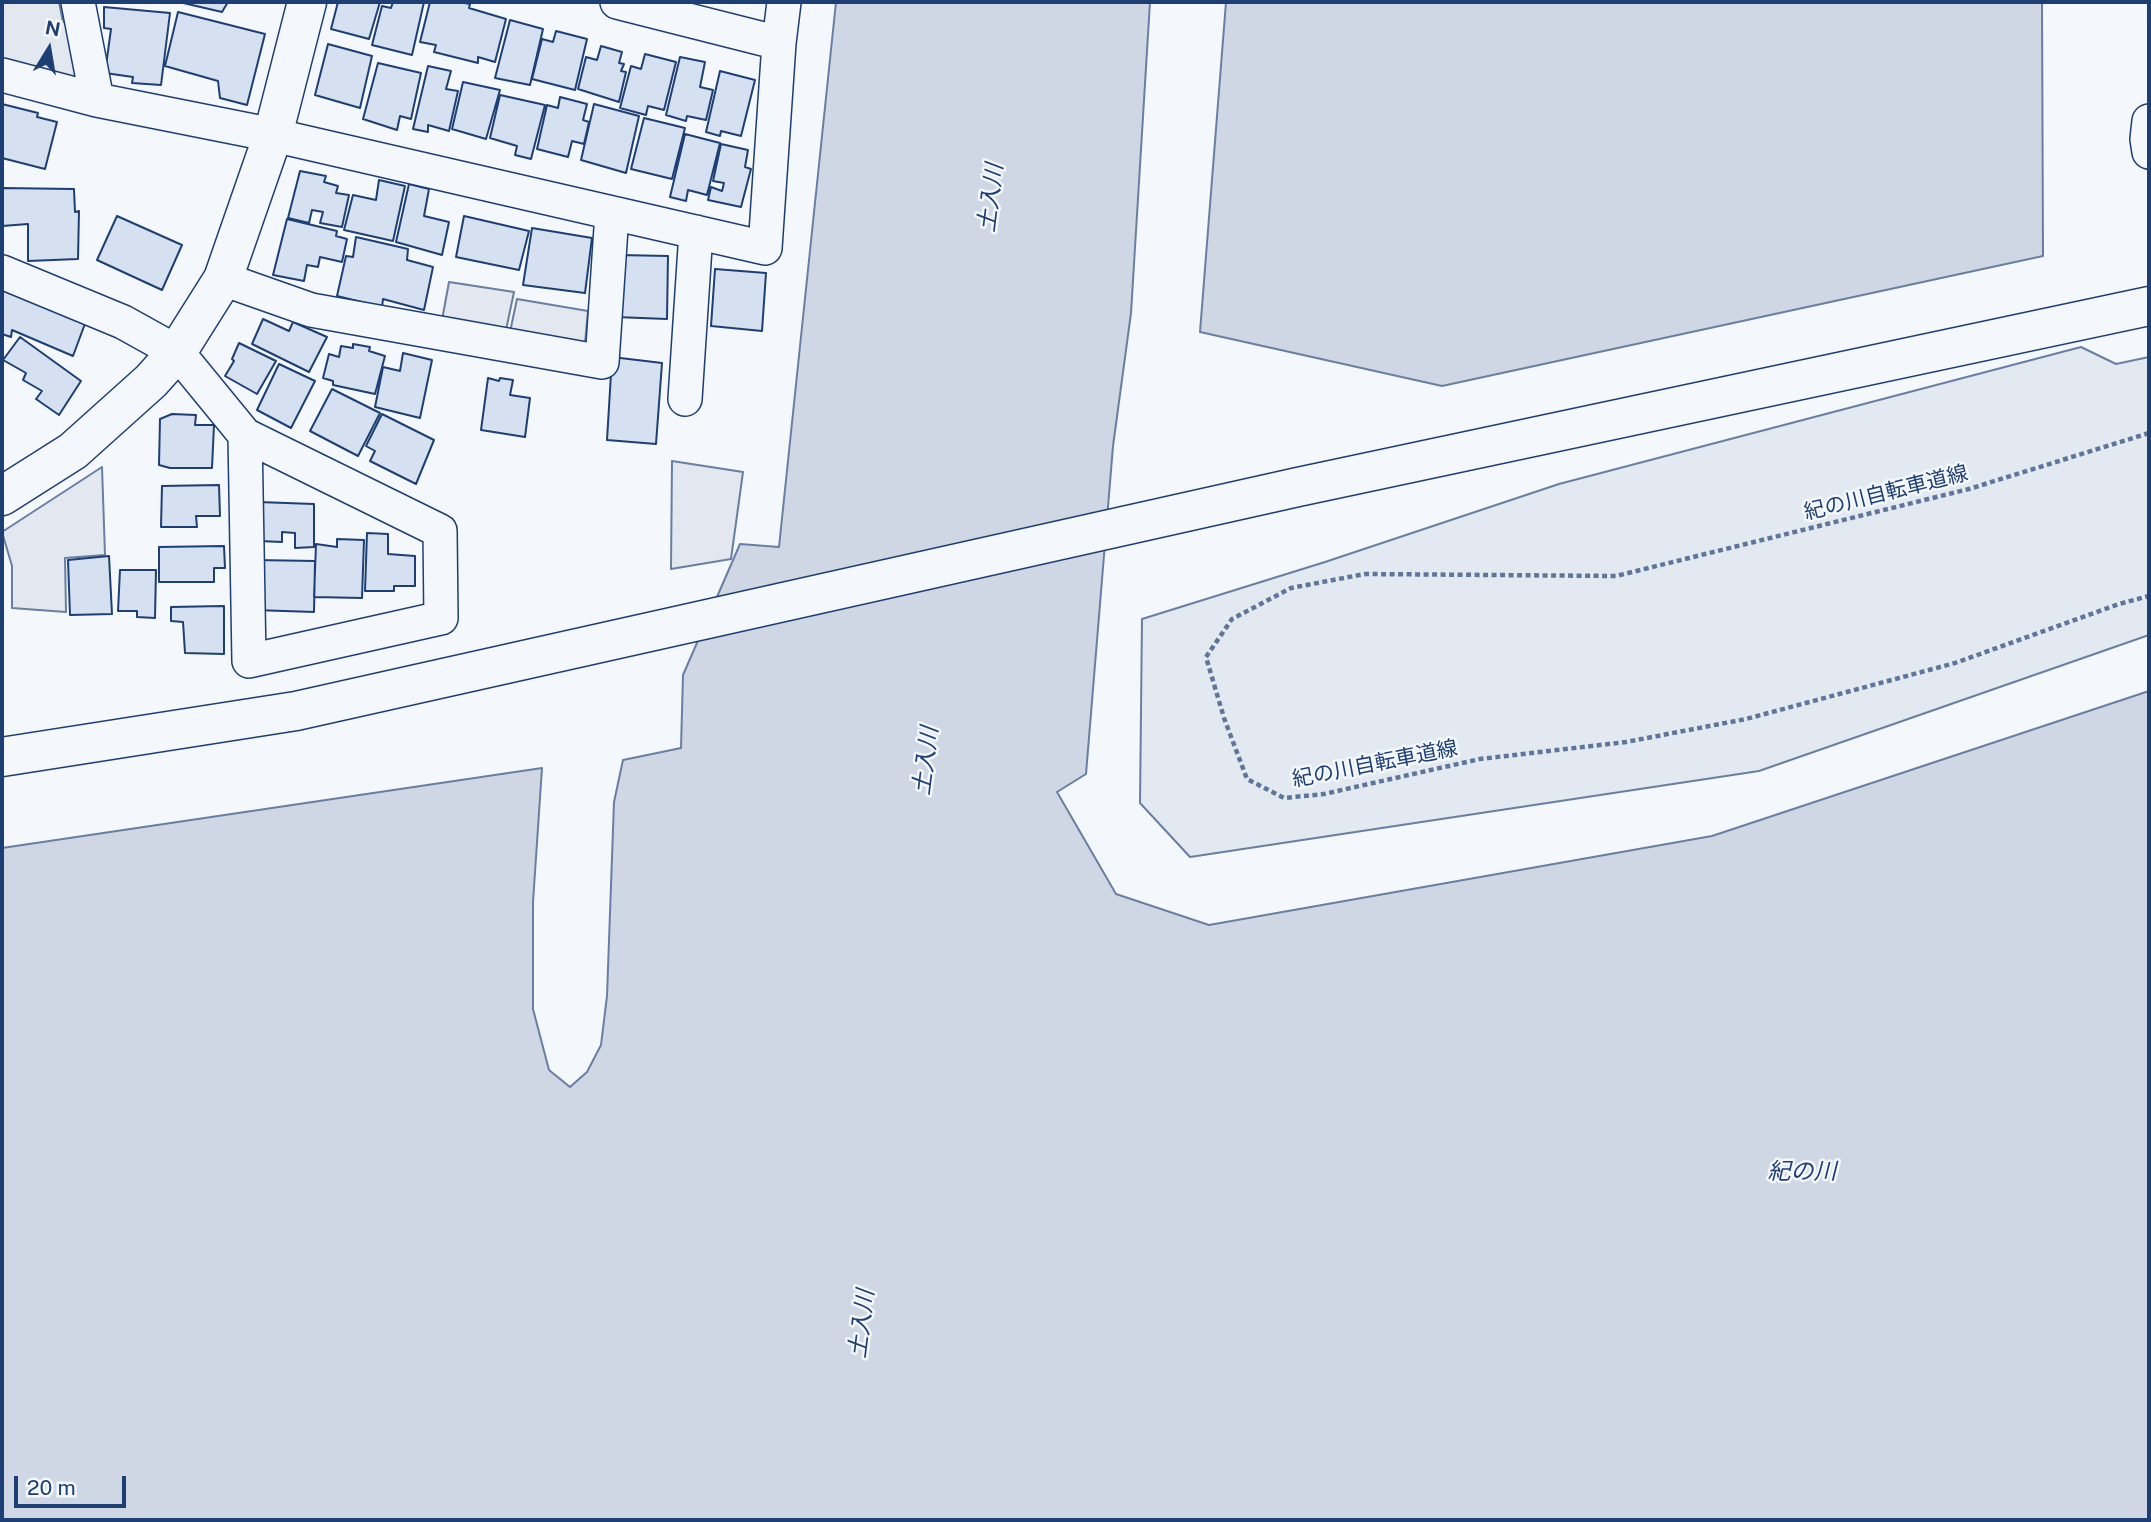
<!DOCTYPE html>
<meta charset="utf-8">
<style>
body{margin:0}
#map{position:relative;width:2151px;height:1522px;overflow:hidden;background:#f4f7fb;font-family:"Public Sans",sans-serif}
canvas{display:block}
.frame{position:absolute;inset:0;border:4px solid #1d3f73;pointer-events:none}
.north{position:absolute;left:14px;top:14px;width:70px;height:70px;-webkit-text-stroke:5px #f4f7fb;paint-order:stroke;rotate:11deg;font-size:19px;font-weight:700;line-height:28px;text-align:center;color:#1d3f73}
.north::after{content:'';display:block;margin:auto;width:24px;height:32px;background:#1d3f73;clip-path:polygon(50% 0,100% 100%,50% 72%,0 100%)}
.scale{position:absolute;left:14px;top:1476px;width:112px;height:32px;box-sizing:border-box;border:4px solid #1d3f73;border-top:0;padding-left:9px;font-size:21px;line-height:24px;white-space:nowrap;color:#1d3f73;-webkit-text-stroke:5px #f4f7fb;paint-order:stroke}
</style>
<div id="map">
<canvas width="2151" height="1522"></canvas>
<div class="frame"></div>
<div class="north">N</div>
<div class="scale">20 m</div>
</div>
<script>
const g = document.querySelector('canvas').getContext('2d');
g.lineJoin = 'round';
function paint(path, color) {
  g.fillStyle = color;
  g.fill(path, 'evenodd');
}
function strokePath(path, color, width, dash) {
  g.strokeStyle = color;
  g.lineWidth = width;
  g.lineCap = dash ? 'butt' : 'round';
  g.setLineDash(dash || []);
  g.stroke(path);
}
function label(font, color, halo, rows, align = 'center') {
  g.font = font + ' "Public Sans","Noto Sans JP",sans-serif';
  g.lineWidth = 5;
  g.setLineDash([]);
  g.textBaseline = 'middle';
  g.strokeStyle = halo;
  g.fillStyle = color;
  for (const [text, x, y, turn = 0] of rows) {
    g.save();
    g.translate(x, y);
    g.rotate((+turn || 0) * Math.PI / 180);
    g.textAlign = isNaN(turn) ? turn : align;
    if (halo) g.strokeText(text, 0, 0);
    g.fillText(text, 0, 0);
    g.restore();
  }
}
const green = new Path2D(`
 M2081 347 2116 364 2149 357V635L1759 771 1190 857 1140 803 1142 619 1325 562 1559 484Z`);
paint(green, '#e3e9f0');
strokePath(green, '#687fa3', 2);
const parking = new Path2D(`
 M2 2H59L63 22 67 21 78 79 2 70Z
 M449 282 514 292 506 330 442 320Z
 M517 299 588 311 585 343 510 332Z
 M672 461 743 472 731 559 671 569Z
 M102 467 105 555 65 558 66 612 12 608V566L2 532Z`);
paint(parking, '#e3e8f0');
strokePath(parking, '#687fa3', 2);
const water = new Path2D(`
 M836 2H1150L1131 313 1113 446 1086 774 1057 792 1116 894 1209 925 1712 836 2149 691V1520H2V848L542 768 533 902V1009L549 1070 570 1087 587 1072 601 1045 607 996 614 802 623 760 681 748 683 675 740 544 779 547Z
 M1226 2H2042L2043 256 1442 386 1200 332Z`);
paint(water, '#cfd7e4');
strokePath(water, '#687fa3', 2);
const building = new Path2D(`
 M179 2H228L222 12Z
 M338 2H380L369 39 331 29Z
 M393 2H424L412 55 372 45 382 6 391 8Z
 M430 2H459L470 4 469 8 506 19 495 62 478 57V63L434 52 436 45 420 42Z
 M104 7 170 13 161 85 132 83 133 77 105 73 111 29 104 28Z
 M178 12 265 34 247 105 220 98 218 81 165 66Z
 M510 20 543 29 530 85 495 78Z
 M556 31 587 39 575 90 532 79 542 39 553 42Z
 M328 44 372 56 360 108 315 95Z
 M601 46 622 52 619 63 624 64 621 71 626 72 619 102 578 89 586 57 597 60Z
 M645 54 676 62 664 110 648 106 646 115 620 108 631 66 641 69Z
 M680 57 705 62 700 87 713 90 706 120 687 116 686 121 666 115Z
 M378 63 421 73 411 119 400 116 397 130 363 119Z
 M428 66 451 71 446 89 458 91 449 131 428 125V132L413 129Z
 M720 71 755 80 741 136 721 131 720 136 706 132Z
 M463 82 500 90 486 139 452 129Z
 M500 95 545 105 531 159 515 155 517 146 490 138Z
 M560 97 587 104 583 120 589 122 584 144 572 141 568 157 537 149 547 105 558 108Z
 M2 104 38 113 37 117 57 122 45 169 2 158Z
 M594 104 639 116 626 173 581 160Z
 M644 118 685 128 672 179 631 169Z
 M685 134 720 143 707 195 688 190 686 201 670 197Z
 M721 144 748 150 745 167 751 169 741 207 708 200 711 187 722 191 724 183 713 181Z
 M300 171 326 176 324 182 338 186 336 193 349 195 342 227 320 223 323 212 312 210 309 223 288 218Z
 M379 180 405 186 393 241 344 230 353 195 376 200Z
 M409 184 429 189 424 216 449 222 442 255 396 242Z
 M2 188 74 189 75 212 79 211 78 259 28 261V224L2 226Z
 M117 216 182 245 162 290 97 260Z
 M464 216 529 231 519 270 456 257Z
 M287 219 337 231 336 236 347 239 342 262 320 257 318 267 307 265 304 281 273 275Z
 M532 228 592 238 585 293 523 285Z
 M356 237 408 249 407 260 433 267 424 310 383 299 382 307 337 296 346 256 353 257Z
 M619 255 668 256 667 319 615 317Z
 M715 269 766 273 762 331 711 326Z
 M2 288 86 321 73 356 12 330 11 337 2 334Z
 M263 319 289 331 293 322 327 337 309 372 252 344Z
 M20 337 81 381 59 415 36 399 42 391 23 380 26 373 3 360Z
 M239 343 276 361 257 394 225 376 234 361 232 359Z
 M353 344 370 347 369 351 385 356 375 394 333 385V381L323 378 329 354 339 357 341 346 353 348Z
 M403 353 432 360 420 418 375 407 383 367 400 371Z
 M612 357 662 363 656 444 607 440Z
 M279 364 315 381 291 428 257 410Z
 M488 378 499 381 500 378 513 380 510 395 530 398 525 437 481 430Z
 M332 389 380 413 358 456 310 431Z
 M172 414 196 415 195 425H214L212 468H170L159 465 160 419Z
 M382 414 434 440 416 484 370 461 375 451 366 446Z
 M219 485 220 516H196L197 527H161L162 486Z
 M258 502 314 504V547L295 548V533L282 532V542L259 541Z
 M367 533 388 534V554L415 556V586H394V591H365Z
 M337 539 364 540 362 598 314 597 316 544 337 547Z
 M224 546 225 568H214V582H159V547Z
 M109 556 112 614 70 615 68 560Z
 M255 560 315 561 314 612 254 610Z
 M120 570H156L155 618 137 617V611H118Z
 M224 606V654L185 653 183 622 171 621V607Z`);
paint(building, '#d5e0f0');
strokePath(building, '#1d3f73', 2);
const minor = new Path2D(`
 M78 2 97 100
 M617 2 779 43
 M2 75 97 100 273 135 765 248 779 43 784 2
 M2149 121 2147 139 2149 152
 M2 272 123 322 177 352 245 435 440 531 441 618 249 661 245 435
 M223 279 311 310 602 362 612 213
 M685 399 696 232`);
const tertiary = new Path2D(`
 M2 496 73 451 151 381 177 352 223 279 273 135 307 2
 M2 757 296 711 1298 487 2149 306`);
strokePath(minor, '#1d3f73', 36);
strokePath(tertiary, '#1d3f73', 41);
strokePath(new Path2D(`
 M2149 433 1969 489 1616 576 1365 574 1291 588 1232 619 1206 657 1224 718 1247 779 1284 798 1324 794 1480 759 1626 742 1746 719 1955 663 2119 604 2149 596`), '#5e769c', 4.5, [5, 3.5]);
strokePath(minor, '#f4f7fb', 33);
strokePath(tertiary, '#f4f7fb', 38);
label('21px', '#1d3f73', '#f4f7fb', [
 ["紀の川自転車道線",1886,493,-14],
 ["紀の川自転車道線",1375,764,-11]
]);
label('italic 23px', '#1d3f73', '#f4f7fb', [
 ["土入川",991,198,-83],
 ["土入川",926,761,-83],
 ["紀の川",1802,1172],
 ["土入川",862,1324,-83]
]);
</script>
